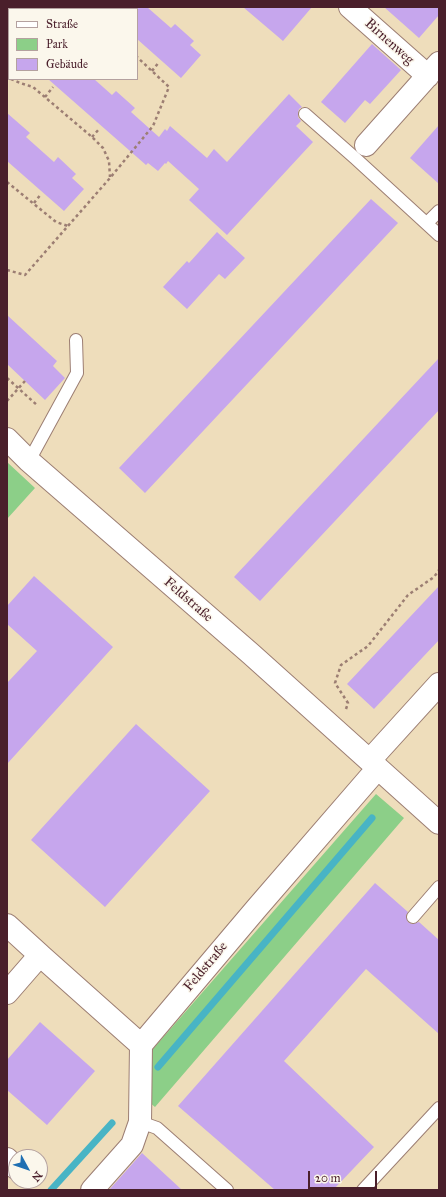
<!DOCTYPE html>
<meta charset="utf-8">
<style>
body{margin:0}
#map{position:relative;width:446px;height:1197px;overflow:hidden;background:#edb;font-family:"IM FELL Great Primer",serif}
canvas{display:block}
.frame{position:absolute;inset:0;border:8px solid #4a1f2b;pointer-events:none}
.legend{position:absolute;left:8px;top:8px;width:130px;height:72px;box-sizing:border-box;background:#fbf7ec;border:1px solid #b4a19f;margin:0;padding:5px 7px;list-style:none;font-size:12px;color:#4a1f2b}
.legend li{display:flex;align-items:center;gap:8px;height:20px}
.legend b{width:20px;border:1px solid #b4a19f}
.north{position:absolute;left:8px;top:1149px;width:40px;height:40px;box-sizing:border-box;background:#fbf7ec;border:1px solid #b4a19f;border-radius:50%;rotate:130deg;font-size:11px;font-weight:700;line-height:16px;text-align:center;color:#4a1f2b}
.north::after{content:'';display:block;margin:auto;width:14px;height:18px;background:#1f6fb2;clip-path:polygon(50% 0,100% 100%,50% 72%,0 100%)}
.scale{position:absolute;left:308px;top:1171px;width:69px;height:18px;box-sizing:border-box;border:2px solid #4a1f2b;border-top:0;padding-left:5px;font-size:12px;line-height:14px;white-space:nowrap;color:#4a1f2b;-webkit-text-stroke:3px #fbf7ec;paint-order:stroke}
</style>
<div id="map">
<canvas width="446" height="1197"></canvas>
<div class="frame"></div>
<ul class="legend">
<li><b style="height:5px;background:#fff"></b>Straße</li>
<li><b style="height:11px;background:#8ccf88"></b>Park</li>
<li><b style="height:11px;background:#c6a6ed"></b>Gebäude</li>
</ul>
<div class="north">N</div>
<div class="scale">20 m</div>
</div>
<script>
const g = document.querySelector('canvas').getContext('2d');
g.lineJoin = 'round';
function paint(path, color) {
  g.fillStyle = color;
  g.fill(path, 'evenodd');
}
function strokePath(path, color, width, dash) {
  g.strokeStyle = color;
  g.lineWidth = width;
  g.lineCap = dash ? 'butt' : 'round';
  g.setLineDash(dash || []);
  g.stroke(path);
}
function label(font, color, halo, rows, align = 'center') {
  g.font = font + ' "IM FELL Great Primer",serif';
  g.lineWidth = 3;
  g.setLineDash([]);
  g.textBaseline = 'middle';
  g.strokeStyle = halo;
  g.fillStyle = color;
  for (const [text, x, y, turn = 0] of rows) {
    g.save();
    g.translate(x, y);
    g.rotate((+turn || 0) * Math.PI / 180);
    g.textAlign = isNaN(turn) ? turn : align;
    if (halo) g.strokeText(text, 0, 0);
    g.fillText(text, 0, 0);
    g.restore();
  }
}
paint(new Path2D(`
 M7 462 35 488 7 519Z
 M376 794 404 818 155 1107 150 1103 152 1050Z`), '#8ccf88');
strokePath(new Path2D(`
 M158 1067 372 818
 M51 1190 112 1123`), '#48b4c5', 7);
paint(new Path2D(`
 M137 7H147L171 28 175 24 194 41 190 45 201 55 181 78 137 39Z
 M243 7H312L283 41Z
 M384 7H439V15L419 38Z
 M372 44 401 70 370 104 365 100 345 123 321 102Z
 M48 79H94L112 95 116 91 135 108 131 112 159 137 165 129 167 131 170 126 207 158 214 149 227 162 289 94 302 107 299 109 298 113V117L301 121 296 126 313 142 227 235 189 200 199 189 168 161 166 164 165 163 158 171 148 163 146 165Z
 M7 113 30 133 26 137 54 162 58 157 76 174 72 178 84 189 64 211 7 161Z
 M439 125V184L410 158Z
 M371 199 398 223 145 493 119 468Z
 M217 232 245 258 225 279 219 274 187 309 163 287 187 261 189 263Z
 M7 315 57 361 53 366 65 378 45 400 7 364Z
 M439 358V410L260 601 234 577Z
 M34 576 113 647 7 764V683L37 651 7 624V606Z
 M439 586V640L374 709 347 684Z
 M136 724 210 791 105 907 31 840Z
 M375 883 408 912 406 916 408 922 412 924 419 922 439 940V1034L366 969 284 1061 374 1147 333 1190H275L178 1106Z
 M40 1022 95 1071 47 1125 7 1090V1060Z
 M142 1153 182 1190H109Z`), '#c6a6ed');
const service = new Path2D(`
 M305 114 355 158 439 235
 M427 223 439 211
 M29 461 77 373 76 340
 M413 917 439 887
 M140 1122 157 1128 227 1190
 M363 1190 439 1108`);
const minor = new Path2D(`
 M350 7 428 76
 M7 9 9 7
 M366 145 439 63
 M7 439 29 461 251 654 439 823
 M370 760 439 684
 M7 925 40 955 7 993
 M40 955 141 1045
 M7 1159 16 1168
 M92 1190 132 1145 140 1122 141 1045 256 909 378 768`);
strokePath(service, '#9c7e73', 14);
strokePath(minor, '#9c7e73', 24);
strokePath(new Path2D(`
 M66 7 72 9
 M152 71 159 62
 M7 77 9 78
 M11 79 20 83 33 87 92 137 103 148 109 161 110 177
 M45 97 53 87
 M92 137 100 128
 M7 182 56 222 68 226
 M34 203 41 194
 M7 270 25 275 110 178 153 126 169 87 137 57
 M7 378 38 406
 M7 401 25 381
 M346 709 348 703 335 683 341 665 368 646 408 595 434 577 439 570`), '#9c7e73', 2.5, [3, 3]);
strokePath(service, '#fff', 12);
strokePath(minor, '#fff', 22);
label('14px', '#4a1f2b', '#fbf7ec', [
 ["Birnenweg",389,42,42],
 ["Feldstraße",188,600,41],
 ["Feldstraße",206,967,-50]
]);
</script>
